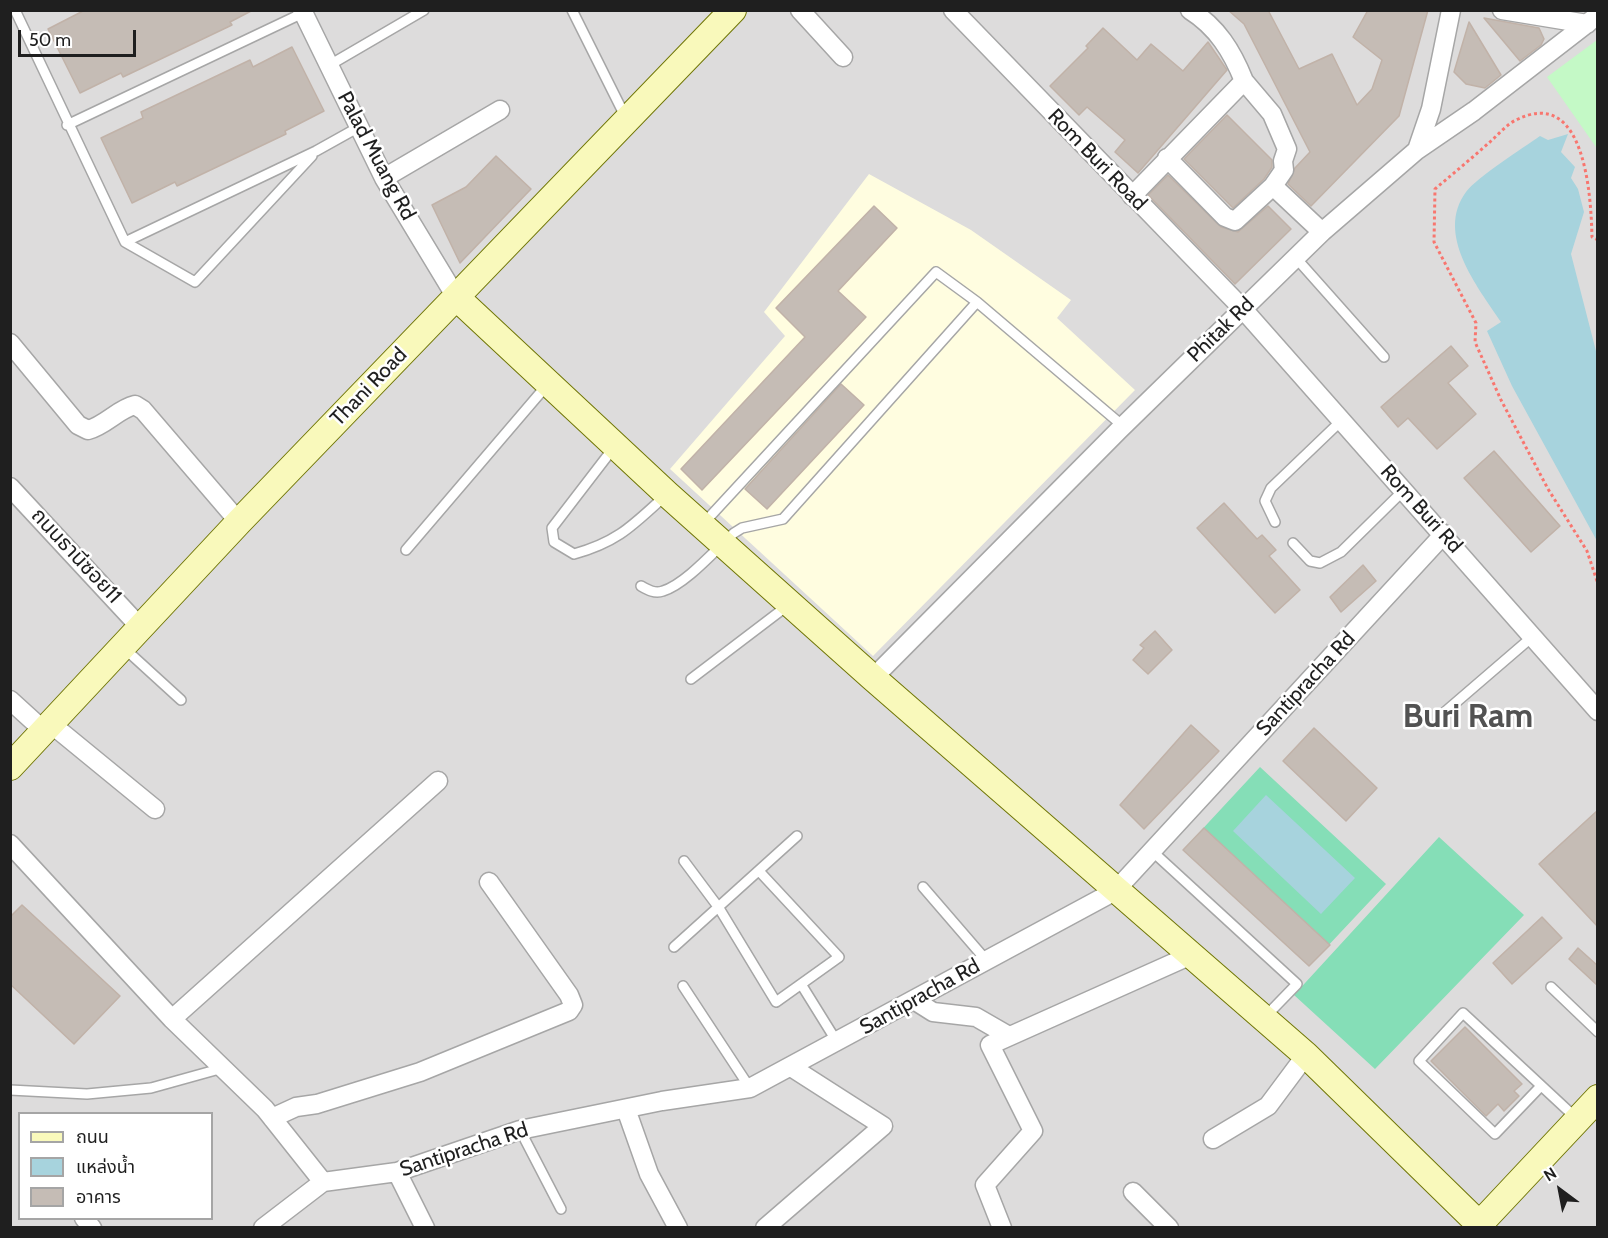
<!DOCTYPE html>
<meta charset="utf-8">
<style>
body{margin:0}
#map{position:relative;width:1608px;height:1238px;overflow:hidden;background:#f0ece6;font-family:Cabin,"Noto Sans Thai",sans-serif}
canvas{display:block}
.frame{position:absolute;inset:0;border:12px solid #1f1f1f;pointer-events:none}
.legend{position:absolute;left:18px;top:1112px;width:195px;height:108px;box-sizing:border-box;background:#fff;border:2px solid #a5a5a5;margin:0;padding:8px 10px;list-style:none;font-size:18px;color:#1f1f1f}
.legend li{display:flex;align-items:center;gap:12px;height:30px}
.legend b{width:30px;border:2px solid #a5a5a5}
.north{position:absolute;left:1530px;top:1160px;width:60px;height:60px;-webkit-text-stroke:4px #fff;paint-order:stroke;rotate:328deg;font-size:16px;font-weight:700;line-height:24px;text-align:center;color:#1f1f1f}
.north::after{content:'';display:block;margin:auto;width:21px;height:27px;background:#1f1f1f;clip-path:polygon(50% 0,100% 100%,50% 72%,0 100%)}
.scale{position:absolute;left:18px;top:30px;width:118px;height:27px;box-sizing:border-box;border:3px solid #1f1f1f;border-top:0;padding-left:8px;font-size:18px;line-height:21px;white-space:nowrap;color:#1f1f1f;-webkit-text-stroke:4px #fff;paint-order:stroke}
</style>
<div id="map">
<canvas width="1608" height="1238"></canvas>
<div class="frame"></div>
<ul class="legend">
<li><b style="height:8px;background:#f9f9bb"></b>ถนน</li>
<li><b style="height:16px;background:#a7d3dd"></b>แหล่งน้ำ</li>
<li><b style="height:16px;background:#c5bcb5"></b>อาคาร</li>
</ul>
<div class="north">N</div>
<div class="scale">50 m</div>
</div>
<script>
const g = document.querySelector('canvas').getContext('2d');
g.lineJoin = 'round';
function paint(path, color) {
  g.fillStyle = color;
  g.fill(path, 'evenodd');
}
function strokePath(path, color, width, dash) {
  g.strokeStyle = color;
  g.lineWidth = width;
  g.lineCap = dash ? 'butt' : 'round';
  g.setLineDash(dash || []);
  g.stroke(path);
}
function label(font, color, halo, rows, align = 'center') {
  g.font = font + ' Cabin,"Noto Sans Thai",sans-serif';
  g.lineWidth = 5;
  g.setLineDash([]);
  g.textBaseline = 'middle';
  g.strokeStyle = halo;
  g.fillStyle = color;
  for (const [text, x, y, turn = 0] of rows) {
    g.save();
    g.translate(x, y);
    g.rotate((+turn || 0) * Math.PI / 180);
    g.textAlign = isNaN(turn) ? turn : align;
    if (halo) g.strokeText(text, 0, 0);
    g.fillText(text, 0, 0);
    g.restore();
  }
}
paint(new Path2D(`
 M10 11H1597V1227H11ZM20 1114H212V1218H20Z`), '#dddcdc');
paint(new Path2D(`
 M869 174 971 230 1071 300 1057 318 1135 390 873 656 670 469 785 336 764 312Z`), '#fffde0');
paint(new Path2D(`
 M1597 40V156L1596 147 1547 77Z`), '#c4f9c6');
paint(new Path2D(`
 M1260 767 1386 884 1309 966 1183 850Z
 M1439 837 1524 915 1375 1069 1294 995Z`), '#85deb7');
paint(new Path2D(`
 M1568 134 1561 152 1575 167 1571 178 1578 189 1584 212 1571 254 1597 355V541L1512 386 1487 331 1501 322C1477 286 1435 234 1466 192 1476 178 1523 148 1540 136L1548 140Z
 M1266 795 1355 878 1321 914 1233 831Z`), '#a7d3dd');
const building = new Path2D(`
 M85 10H253L230 22 232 25 123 77 121 73 80 93 48 29Z
 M1228 10H1268L1299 69 1332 54 1357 105 1372 89 1382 60 1353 37 1368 10H1428L1399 116 1311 206 1288 184 1295 168 1310 152 1244 24Z
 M1484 18 1539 28 1544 39 1541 45 1520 61Z
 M1469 22 1501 75 1485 88 1466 84 1454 72Z
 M1103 28 1137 60 1151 44 1183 71 1208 42 1227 70 1138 173 1115 152 1125 140 1087 107 1079 115 1050 86 1088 48 1086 46Z
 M292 47 324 111 285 131 286 134 177 186 175 182 132 203 101 138 143 118 141 112 250 60 253 67Z
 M1227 115 1272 160V167L1264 179 1233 208 1184 159Z
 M496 156 531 189 460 263 432 205 466 187Z
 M1168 175 1221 227 1238 232 1268 206 1291 229 1235 284 1148 195Z
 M874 206 897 228 838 291 866 317 702 490 681 469 805 337 776 308Z
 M1451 346 1468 366 1448 383 1476 414 1437 449 1408 418 1398 427 1381 407Z
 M841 384 864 405 767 509 745 489Z
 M1494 451 1560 526 1531 552 1464 478Z
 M1224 503 1257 539 1262 535 1276 550 1269 556 1300 590 1275 613 1197 528Z
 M1363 565 1376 581 1341 612 1330 597Z
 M1155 631 1172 650 1148 674 1133 660 1144 648 1140 645Z
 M1191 725 1219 751 1144 829 1120 805Z
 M1314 728 1377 788 1346 821 1283 761Z
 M1598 810V927L1539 864Z
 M1204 828 1330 945 1309 966 1183 850Z
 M22 905 120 996 74 1044 10 984V917Z
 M1542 917 1562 938 1512 984 1493 963Z
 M1578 948 1598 966V986L1569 959Z
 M1465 1027 1522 1084 1514 1091 1519 1096 1504 1111 1498 1104 1486 1116 1431 1061Z`);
paint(building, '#c5bcb5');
strokePath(building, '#c1b2a8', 1.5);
const lane = new Path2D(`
 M15 10 125 242 316 151 359 127
 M572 10 626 118
 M328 66 424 10
 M67 125 303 13
 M125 242 195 282 312 156
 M1296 258 1384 357
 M615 446 552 528 554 542 574 554C618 542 633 525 666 495
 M1275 522 1265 501 1271 488 1342 420
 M703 524 936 272 977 302 1123 426
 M1293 543 1310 561 1320 563 1341 552 1404 490
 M406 550 547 385
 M641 586C648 590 655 594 663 591 686 584 716 549 734 533L742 528 783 519 977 302
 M124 648 181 700
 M691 679 787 606
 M1439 717 1532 637
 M1152 851 1297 984 1265 1017
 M684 861 719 908 776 1002 839 957 759 871
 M923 887 986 960
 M674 947 797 836
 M801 984 837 1042
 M683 986 750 1088
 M1551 987 1598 1032
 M1541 1086 1495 1134 1419 1061 1463 1013 1576 1118
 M10 1090 87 1094 151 1088 223 1068
 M520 1130 561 1209`);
const street = new Path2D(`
 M302 10 384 178 456 297
 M800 10 843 57
 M953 10 1242 308 1598 711
 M1502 10 1587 24
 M1417 150 1431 109 1451 10
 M1167 158 1225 217 1235 221 1273 186 1284 170 1283 161 1287 149 1272 114 1244 81
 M384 178 500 110
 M1273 186 1322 232
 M1132 196 1244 81C1232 51 1217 27 1190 10
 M10 343 78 425 88 430C106 425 118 409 135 405L143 410 239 522
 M10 487 140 627
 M873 678 1119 430 1322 232 1417 150 1474 111 1598 15
 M10 700 43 730
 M50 723 155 809
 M10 844 172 1019 265 1109 323 1182
 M914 1000 933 1012 976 1017 1009 1036
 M172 1019 438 781
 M626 1109 649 1174 678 1228
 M272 1118 296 1107 317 1104 420 1072 569 1011 573 1005 569 995 489 882
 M1213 1139 1268 1106 1306 1055
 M397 1172 425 1228
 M1133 1192 1169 1228
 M84 1218 92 1228
 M263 1228 323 1182 397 1172 520 1130 662 1101 750 1088 1115 891 1444 534
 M765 1228 883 1126 791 1067
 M1002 1228 985 1185 1033 1131 990 1045 1189 956`);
const secondary = new Path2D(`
 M456 297 667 494 873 678 1306 1055 1479 1224
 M10 767 239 522 733 10
 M1476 1228 1598 1098`);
strokePath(lane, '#a6a6a6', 12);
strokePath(street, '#a6a6a6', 21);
strokePath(secondary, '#707606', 28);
strokePath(new Path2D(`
 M1598 240 1592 237C1591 195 1585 85 1516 120 1507 124 1499 134 1491 141 1473 157 1454 173 1435 189L1434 242 1476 323 1475 342 1501 400 1548 489 1587 551 1598 584`), '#f8766f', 3, [3, 3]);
strokePath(lane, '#fff', 9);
strokePath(street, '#fff', 18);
strokePath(secondary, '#f9f9bb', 26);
label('21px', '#1f1f1f', '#fff', [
 ["Palad Muang Rd",376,156,62],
 ["Rom Buri Road",1097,160,46],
 ["Phitak Rd",1221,330,-44],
 ["Thani Road",369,387,-46],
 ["Rom Buri Rd",1421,509,48],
 ["ถนนธานีซอย11",76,556,47],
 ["Santipracha Rd",1306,684,-47],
 ["Santipracha Rd",920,997,-29],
 ["Santipracha Rd",464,1150,-18]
]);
label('bold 33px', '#525252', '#fff', [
 ["Buri Ram",1468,717]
]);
</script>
